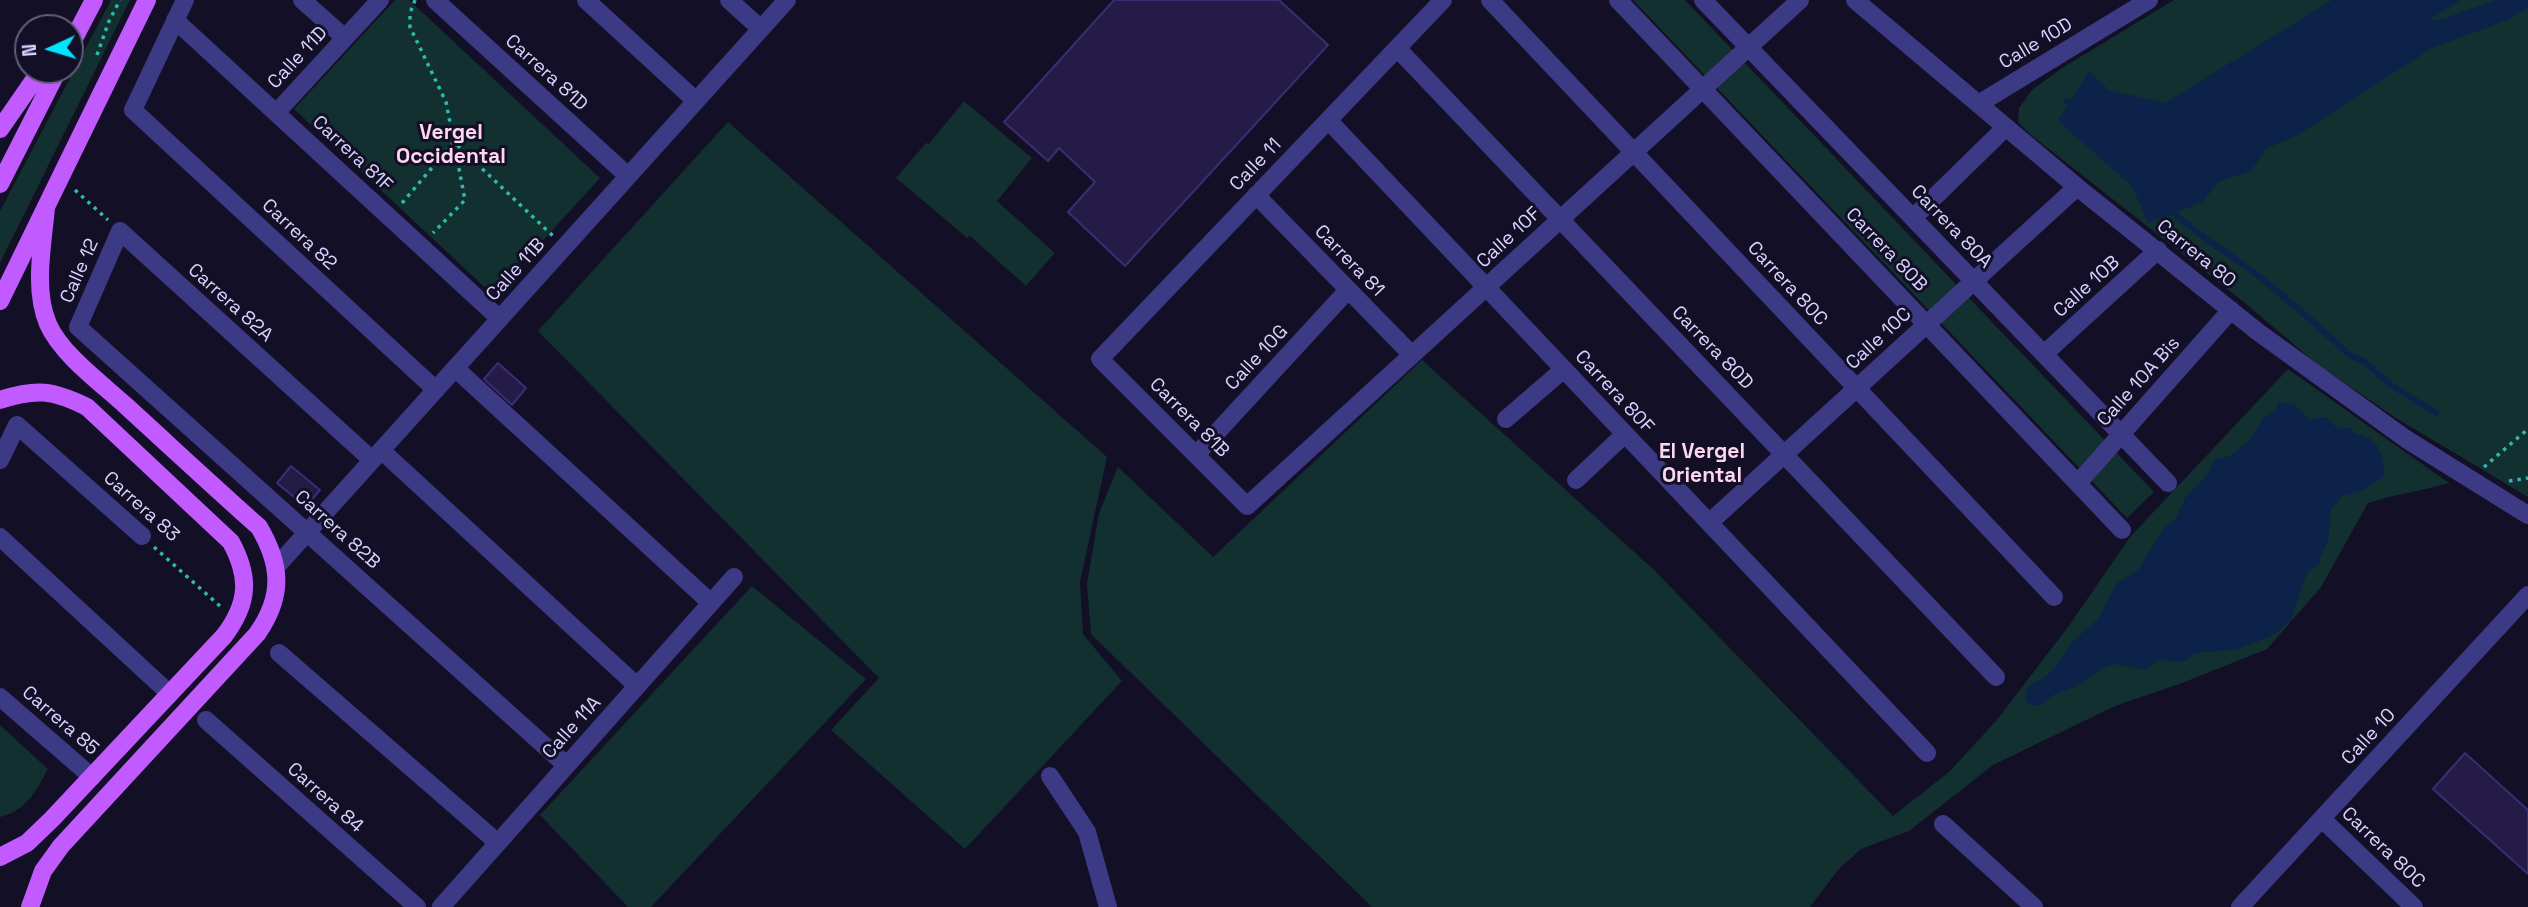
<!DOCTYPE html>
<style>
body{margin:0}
#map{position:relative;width:2528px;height:907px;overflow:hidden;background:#130f26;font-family:"Space Grotesk",sans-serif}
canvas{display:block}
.north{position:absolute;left:14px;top:14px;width:70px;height:70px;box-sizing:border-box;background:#130f26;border:2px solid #625e7d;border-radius:50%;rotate:266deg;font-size:19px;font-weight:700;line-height:28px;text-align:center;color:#d9d4ff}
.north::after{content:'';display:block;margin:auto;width:24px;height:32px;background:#00e5ff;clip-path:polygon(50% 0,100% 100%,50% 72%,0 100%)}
</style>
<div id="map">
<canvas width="2528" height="907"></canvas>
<div class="north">N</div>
</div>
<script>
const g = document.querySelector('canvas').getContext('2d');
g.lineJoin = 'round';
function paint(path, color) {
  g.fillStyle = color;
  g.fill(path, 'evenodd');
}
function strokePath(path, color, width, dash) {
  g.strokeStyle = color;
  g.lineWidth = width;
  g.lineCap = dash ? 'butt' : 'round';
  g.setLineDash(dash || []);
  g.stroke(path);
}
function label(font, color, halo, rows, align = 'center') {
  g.font = font + ' "Space Grotesk",sans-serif';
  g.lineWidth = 6;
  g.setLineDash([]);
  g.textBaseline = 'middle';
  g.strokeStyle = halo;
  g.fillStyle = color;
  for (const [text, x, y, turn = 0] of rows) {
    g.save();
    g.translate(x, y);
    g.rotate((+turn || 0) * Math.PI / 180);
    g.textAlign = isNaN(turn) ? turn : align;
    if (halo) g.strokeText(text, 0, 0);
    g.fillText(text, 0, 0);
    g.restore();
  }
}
paint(new Path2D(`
 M111 0H130L0 263V211Z
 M395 0H409L600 178 493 295 294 109Z
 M1633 0H1685L2154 492 2127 518Z
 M2174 0H2528V497L2396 418 2318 365 2245 303 2031 135 2018 122 2019 108 2032 90 2062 68Z
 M964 101 1032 158 997 201 1055 253 1026 286 970 236 967 238 896 178 926 143 929 144Z
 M728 122 1107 457 1080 582 1083 634 1122 681 965 849 831 730 879 678 538 331Z
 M1422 360 1653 569 1893 816 1949 772 1996 721 2068 627 2130 537 2288 369 2449 483C2422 491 2395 494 2368 503L2321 587 2267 649 2182 683 2115 706 1993 765 1909 831 1861 849 1838 870 1810 907H1372L1091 634 1087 584 1099 513 1118 467 1213 557Z
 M752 586 866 679 651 907H628L540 815Z
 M0 725 48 769C36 791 26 811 0 817Z`), '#12302f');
paint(new Path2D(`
 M2332 0H2460L2429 20 2443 19 2496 0H2528V8L2508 20 2432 48 2320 121 2294 137 2267 148 2251 171 2218 182 2203 202 2148 223 2132 186 2058 121 2089 71 2109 90 2165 103Z
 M2278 402 2295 405 2310 419 2326 417 2336 427 2352 429 2356 435C2377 434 2386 458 2384 476L2364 490 2342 496 2331 510 2328 542 2320 557V564L2307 573 2291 620 2272 636 2235 650 2195 653 2184 662 2158 660 2146 670 2115 664 2107 666 2074 687 2053 695 2041 705 2034 706 2026 702 2025 694 2028 686 2042 679 2054 668 2073 641 2098 619 2117 583 2139 569 2164 528 2176 518 2185 498 2209 472 2215 459 2230 456 2250 440 2263 418 2276 410Z`), '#0c2248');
strokePath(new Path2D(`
 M2066 101 2076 108
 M2169 209C2196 234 2227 252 2256 274 2289 300 2320 328 2351 356L2364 361 2389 384 2436 413`), '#0c2248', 6);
const building = new Path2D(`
 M1114 0H1279L1328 45 1125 266 1068 212 1095 182 1059 148 1048 161 1004 122Z
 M498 363 526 388 512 405 484 379Z
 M291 466 320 490 306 507 277 483Z
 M2465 753 2528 810V874L2433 789Z`);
paint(building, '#241b47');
strokePath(building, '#3b2d73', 2);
strokePath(new Path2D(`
 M415 0 410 13V27L446 102 465 200 433 233
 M97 55 109 21 120 0
 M75 190 108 220
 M402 203 454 142 553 236
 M2484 467 2528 429
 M2509 481 2528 478
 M154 547 221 607`), '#2fb8b0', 3.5, [3.5, 5]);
strokePath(new Path2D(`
 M185 0 133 110 436 390
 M302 0 345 38
 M435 0 628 176
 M586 0 696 101
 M729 0 761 29
 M1443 0 1100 359 1247 506 1800 0
 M1490 0 2054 597
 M1618 0 2122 530
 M1703 0 2168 483
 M1855 0 2077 187 2258 332 2406 439 2528 515
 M175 20 500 319
 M1397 48 1996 677
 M1980 103 2149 0
 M276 113 380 0
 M1328 120 1927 753
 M1256 195 1412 355
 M1913 218 2006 127
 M2044 354 2158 250
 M455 368 711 603
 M1506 419 1564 369
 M381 450 637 686
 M1196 455 1348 290
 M0 460 17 425 142 536
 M372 460 120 231 78 327 566 765
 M1576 480 1625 434
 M2078 483 2231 310
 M1709 523 2077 187
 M0 537 170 694
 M276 567 787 0
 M279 653 498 843
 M0 697 92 777
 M206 720 417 907
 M1050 776 1087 832 1108 907
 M2322 819 2414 907
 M1943 824 2034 907
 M441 907 734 577
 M2240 907 2528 595`), '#3d3a85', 18);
strokePath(new Path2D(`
 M70 46 94 0
 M0 129 41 70
 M0 184 58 70
 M0 301 147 0
 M0 400C36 388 53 390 87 407L231 542C250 577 249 603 224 636L52 819 27 843 0 857
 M30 907 43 871 61 846 257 634C283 597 282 566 259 527 214 487 170 446 125 405 101 383 61 354 48 324 33 289 43 244 46 207`), '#c25bff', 18);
label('19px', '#d9d4ff', '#130f26', [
 ["Calle 10D",2036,44,-31],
 ["Calle 11D",298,58,-47],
 ["Carrera 81D",546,73,42],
 ["Carrera 81F",352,154,43],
 ["Calle 11",1256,165,-46],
 ["Carrera 80A",1951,227,46],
 ["Carrera 82",299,235,43],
 ["Calle 10F",1509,238,-43],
 ["Carrera 80B",1886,250,46],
 ["Carrera 80",2196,254,39],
 ["Carrera 81",1349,261,46],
 ["Calle 11B",516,270,-48],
 ["Calle 12",80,271,-66],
 ["Carrera 80C",1787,284,47],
 ["Calle 10B",2087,287,-42],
 ["Carrera 82A",230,303,42],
 ["Calle 10C",1879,339,-43],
 ["Carrera 80D",1712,348,46],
 ["Calle 10G",1257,358,-47],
 ["Calle 10A Bis",2139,382,-48],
 ["Carrera 80F",1614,392,47],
 ["Carrera 81B",1189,418,45],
 ["Carrera 83",141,507,42],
 ["Carrera 82B",337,530,42],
 ["Carrera 85",60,721,41],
 ["Calle 11A",572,728,-48],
 ["Calle 10",2369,737,-47],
 ["Carrera 84",325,798,42],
 ["Carrera 80C",2383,848,44]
]);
label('bold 21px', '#ffd6f0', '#130f26', [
 ["Vergel",451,133],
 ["Occidental",451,157],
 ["El Vergel",1702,452],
 ["Oriental",1702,476]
]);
</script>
